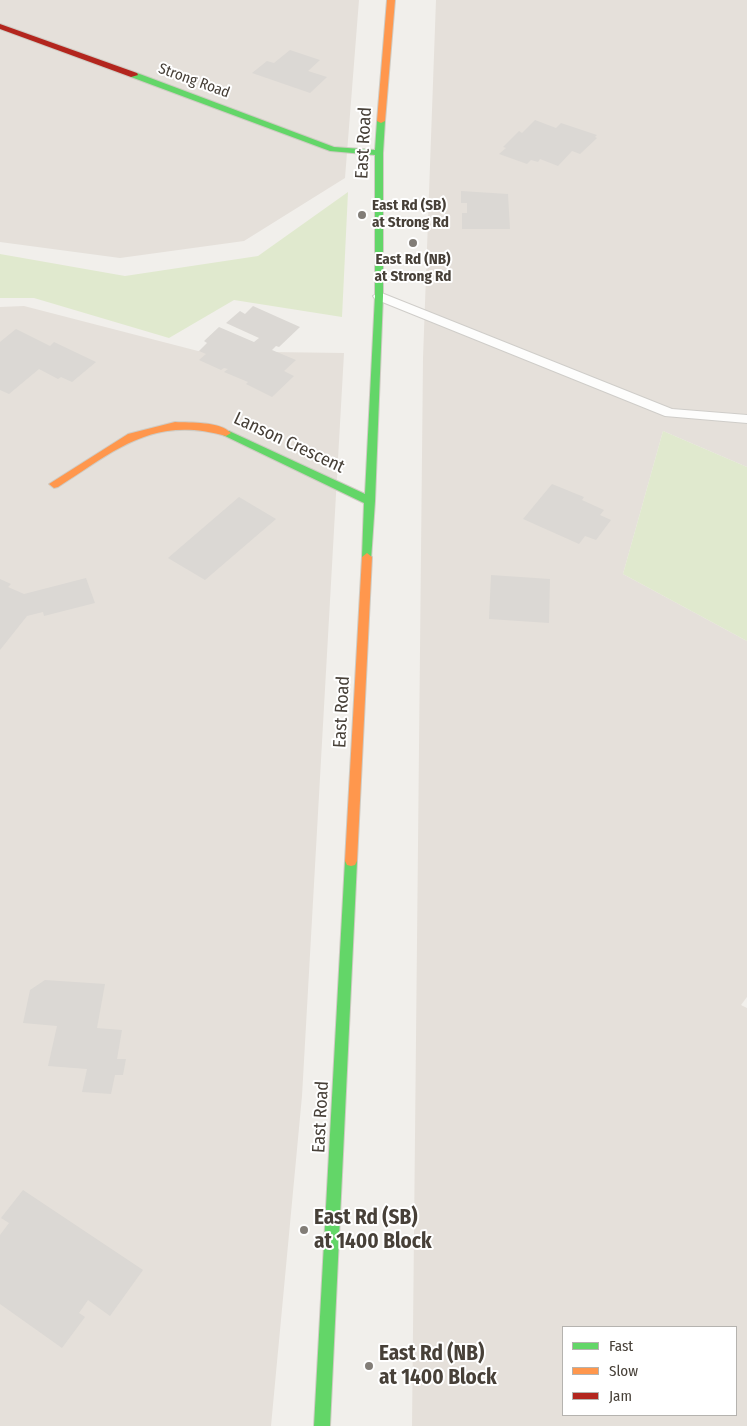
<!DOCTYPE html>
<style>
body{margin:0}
#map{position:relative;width:747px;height:1426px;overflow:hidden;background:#f1efeb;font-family:"Fira Sans Condensed",sans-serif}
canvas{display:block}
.legend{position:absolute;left:562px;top:1326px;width:175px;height:90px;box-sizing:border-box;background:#fff;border:1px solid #b5b3af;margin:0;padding:6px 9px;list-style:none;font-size:15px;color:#474038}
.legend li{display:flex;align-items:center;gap:10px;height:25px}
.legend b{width:25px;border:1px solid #b5b3af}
</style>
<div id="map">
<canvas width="747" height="1426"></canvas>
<ul class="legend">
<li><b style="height:6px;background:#63d668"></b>Fast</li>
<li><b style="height:6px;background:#ff974d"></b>Slow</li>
<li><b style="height:6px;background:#b3261e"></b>Jam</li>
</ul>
</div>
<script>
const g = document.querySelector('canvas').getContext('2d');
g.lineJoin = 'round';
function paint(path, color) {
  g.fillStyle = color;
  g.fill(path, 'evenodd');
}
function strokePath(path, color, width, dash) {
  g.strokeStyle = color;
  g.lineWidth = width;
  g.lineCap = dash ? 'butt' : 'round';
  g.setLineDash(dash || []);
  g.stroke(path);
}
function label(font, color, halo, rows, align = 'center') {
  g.font = font + ' "Fira Sans Condensed",sans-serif';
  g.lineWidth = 4;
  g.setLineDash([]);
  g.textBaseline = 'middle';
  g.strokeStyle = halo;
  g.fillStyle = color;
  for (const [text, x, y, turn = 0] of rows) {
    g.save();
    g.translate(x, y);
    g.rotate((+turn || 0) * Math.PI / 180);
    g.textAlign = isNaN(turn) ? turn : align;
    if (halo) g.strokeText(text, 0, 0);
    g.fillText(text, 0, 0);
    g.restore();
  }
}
paint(new Path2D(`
 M0 0H359L345 178 244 241 120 258 0 242Z
 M436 0H747V467L663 431 623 574 747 641V997L741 1005 747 1008V1426H412L423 358ZM563 1327H736V1415H563Z
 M24 306 198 351 344 353 302 1096 271 1426H0V307Z`), '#e5e0da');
paint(new Path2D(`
 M348 192 342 317 234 300 169 338 34 298H0V254L125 276 258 256Z
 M663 431 747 467V641L623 574Z`), '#e0e9ce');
paint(new Path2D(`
 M290 50 320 60 308 71 327 77 310 93 252 73 267 61 274 63Z
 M535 120 556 128 561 123 597 135 595 137 597 138 580 154 572 151 558 166 540 159 538 162 531 160 527 164 499 154 506 148 503 147 519 131 522 133Z
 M461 191 508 194 510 229H462V213H467V203H461Z
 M253 306 300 327 279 347 276 346 272 350 296 360 284 371 294 376 272 397 246 384 248 382 224 372 228 369 224 368 221 370 199 360 206 354 199 351 207 343 204 341 219 327 254 342 259 338 226 323 240 311 245 314Z
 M16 329 50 346 54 342 96 362 72 382 61 377 58 379 39 369 9 394 0 390V342Z
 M552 484 584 497 582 500 604 510 600 515 611 520 596 540 585 536 579 544 523 519Z
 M239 497 276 519 205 580 168 558Z
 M491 575 550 579 549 623 489 619Z
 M86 578 95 603 44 616 43 612 27 616 0 650V579L11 584 8 587 24 594Z
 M45 980 105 984 97 1028 122 1030 117 1059H126L123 1075H115L111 1094 82 1092 87 1069 48 1066 57 1026 23 1023 30 990Z
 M23 1190 143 1270 110 1316 88 1300 79 1313 85 1317 62 1348 0 1304V1235L9 1223 1 1218Z`), '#dbd8d4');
const lane = new Path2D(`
 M379 292 672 409 747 415V423L665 416 375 299 373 296Z`);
const fast = new Path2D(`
 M131 73H137L334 147 375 150 377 121 381 119 385 121 383 153V296L375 501 371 560H363L362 557 364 503 223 435 221 433 223 431H229L365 494 375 296V155L330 151 131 77Z
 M351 856 355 857 357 861 330 1426H314L345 861 347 857Z`);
const slow = new Path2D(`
 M387 0H395L385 121 381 123 377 121Z
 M175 422C191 423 219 421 231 433L226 436C153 415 116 450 58 487L54 488 49 484 128 434Z
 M367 553 372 557 357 861 355 865 351 866 347 865 345 861 362 557Z`);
const jam = new Path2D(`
 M0 24 137 73 138 75 131 77 0 29Z`);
strokePath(lane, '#cfcdc9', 2);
strokePath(fast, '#cfcbc3', 2);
strokePath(slow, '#cfcbc3', 2);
strokePath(jam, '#cfcbc3', 2);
paint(lane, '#fdfdfc');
paint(fast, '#63d668');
paint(slow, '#ff974d');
paint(jam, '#b3261e');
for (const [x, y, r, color] of [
 [362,215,5,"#827d77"],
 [413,243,5,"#827d77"],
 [304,1230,5,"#827d77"],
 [369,1366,5,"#827d77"]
]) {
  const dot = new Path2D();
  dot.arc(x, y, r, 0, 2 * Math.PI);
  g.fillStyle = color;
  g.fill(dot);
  strokePath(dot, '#fff', 2);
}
label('15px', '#474038', '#fff', [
 ["Strong Road",194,81,20]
]);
label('bold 15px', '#474038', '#fff', [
 ["East Rd (SB)",372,206],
 ["at Strong Rd",372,223],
 ["East Rd (NB)",413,260,"center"],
 ["at Strong Rd",413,277,"center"]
], 'left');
label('18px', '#474038', '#fff', [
 ["East Road",364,143,-87],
 ["Lanson Crescent",289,443,25],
 ["East Road",342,712,-87],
 ["East Road",321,1117,-87]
]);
label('bold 21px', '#474038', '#fff', [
 ["East Rd (SB)",314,1218],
 ["at 1400 Block",314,1242],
 ["East Rd (NB)",379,1354],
 ["at 1400 Block",379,1378]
], 'left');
</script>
